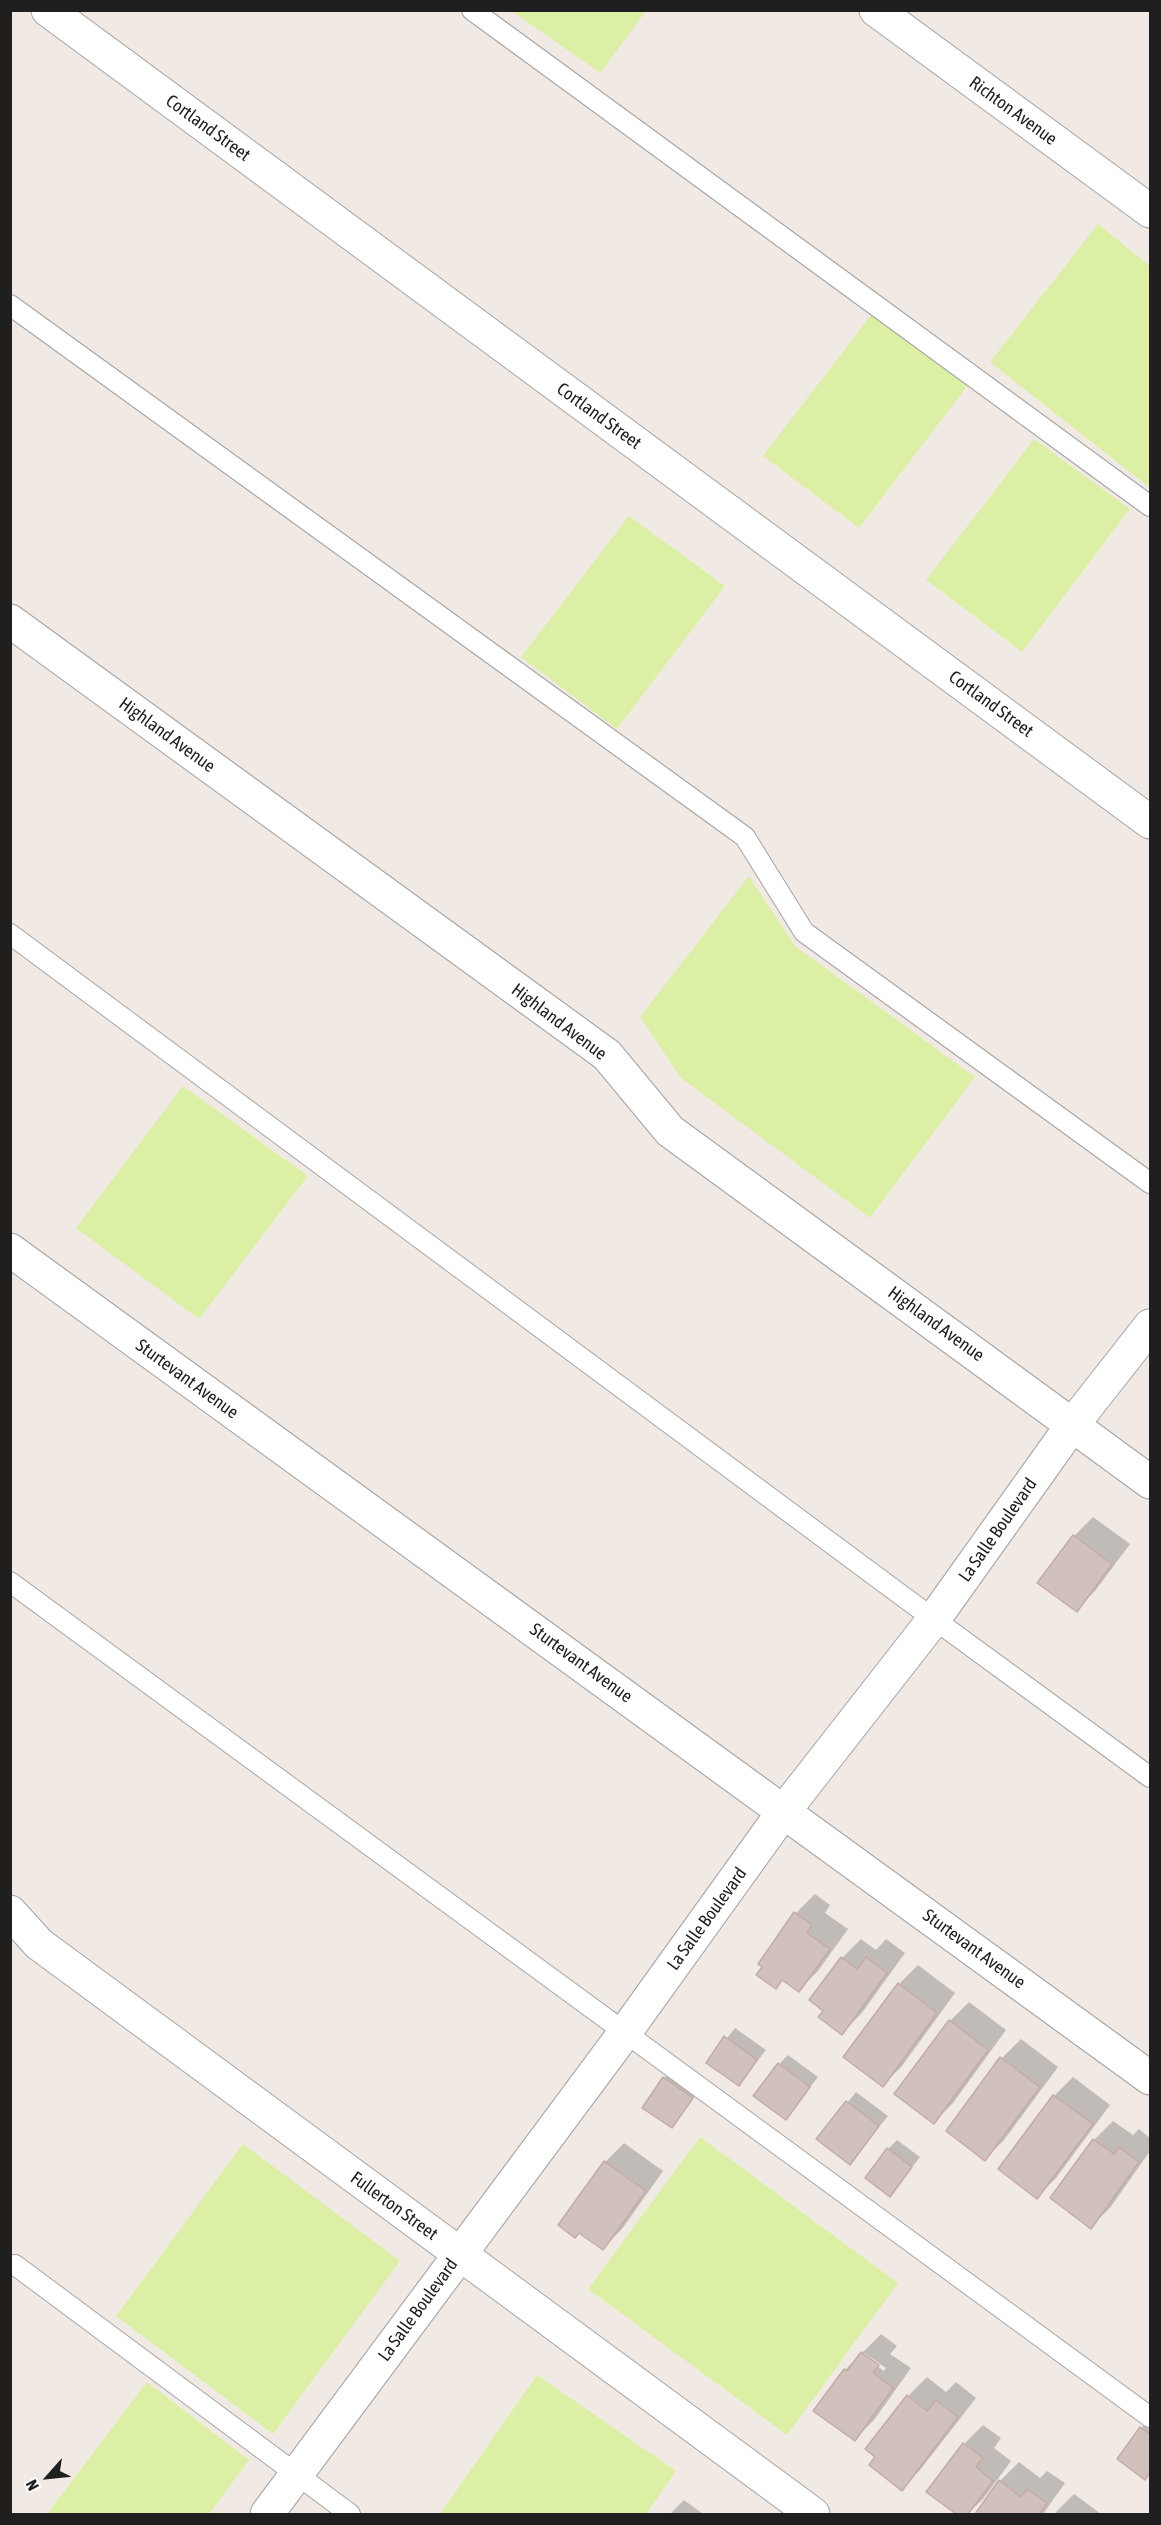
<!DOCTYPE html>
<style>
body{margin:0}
#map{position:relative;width:1161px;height:2525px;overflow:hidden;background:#f1eae4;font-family:"Asap Condensed",sans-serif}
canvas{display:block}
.frame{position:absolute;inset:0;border:12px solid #1f1f1f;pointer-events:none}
.north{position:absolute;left:18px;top:2447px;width:60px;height:60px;-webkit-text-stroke:4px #fff;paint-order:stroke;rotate:243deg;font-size:16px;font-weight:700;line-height:24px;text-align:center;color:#1f1f1f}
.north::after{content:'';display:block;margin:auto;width:21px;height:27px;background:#1f1f1f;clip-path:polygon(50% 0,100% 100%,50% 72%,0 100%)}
</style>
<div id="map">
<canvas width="1161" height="2525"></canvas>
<div class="frame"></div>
<div class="north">N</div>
</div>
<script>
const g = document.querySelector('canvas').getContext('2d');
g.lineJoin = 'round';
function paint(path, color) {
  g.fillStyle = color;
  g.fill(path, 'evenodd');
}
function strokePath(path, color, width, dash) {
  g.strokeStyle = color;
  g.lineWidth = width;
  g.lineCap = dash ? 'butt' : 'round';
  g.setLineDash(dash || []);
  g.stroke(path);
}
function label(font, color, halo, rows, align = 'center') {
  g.font = font + ' "Asap Condensed",sans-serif';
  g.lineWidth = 5;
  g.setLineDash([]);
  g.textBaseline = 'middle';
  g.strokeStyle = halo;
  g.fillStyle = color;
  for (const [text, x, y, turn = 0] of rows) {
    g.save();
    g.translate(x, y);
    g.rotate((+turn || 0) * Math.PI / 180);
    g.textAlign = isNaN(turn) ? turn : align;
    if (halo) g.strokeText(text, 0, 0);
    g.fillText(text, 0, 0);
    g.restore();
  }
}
paint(new Path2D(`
 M512 11H646L600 73Z
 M1098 224 1150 266V488L990 362Z
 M871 315 968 385 859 528 763 456Z
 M1034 439 1130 509 1022 652 926 580Z
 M629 516 725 586 617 729 521 657Z
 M749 876 795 946 975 1077 870 1218 681 1078 640 1017Z
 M183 1086 308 1176 199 1319 76 1228Z
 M700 2137 898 2283 787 2435 588 2289Z
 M243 2144 400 2261 273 2434 116 2316Z
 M537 2375 676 2471 646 2514H440Z
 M147 2382 249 2460 209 2514H47Z`), '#dcf0a5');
paint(new Path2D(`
 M1093 1517 1130 1544 1095 1591 1076 1610 1039 1582 1074 1536Z
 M815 1894 830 1905 825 1913 848 1929 818 1971 799 1990 784 1979 776 1987 760 1963 796 1913Z
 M861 1939 876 1950 886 1939 905 1953 861 2014 842 2033 825 2010 842 1958Z
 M918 1965 955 1993 902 2066 883 2085 899 1984Z
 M969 2002 1006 2030 953 2103 934 2122 896 2094 950 2021Z
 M735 2028 766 2050 739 2085 708 2062Z
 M1021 2039 1058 2067 1004 2140 985 2159 948 2131 1002 2058Z
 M788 2055 818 2077 786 2118 779 2064Z
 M674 2069 701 2089 671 2126 664 2078Z
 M1073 2077 1110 2105 1056 2178 1037 2197 1000 2168 1054 2096Z
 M856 2092 888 2116 850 2163 818 2139Z
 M1113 2121 1133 2135 1139 2129 1150 2138V2151L1110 2208 1090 2227 1094 2140Z
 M897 2140 920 2157 890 2195 888 2149Z
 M624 2143 663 2171 622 2229 603 2248 605 2162Z
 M881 2334 897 2346 890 2354 911 2368 874 2420 855 2439 845 2370ZM864 2353 886 2368 884 2371 862 2355Z
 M927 2377 946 2392 956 2382 976 2398 920 2470 901 2489 877 2457 867 2449 908 2396Z
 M1150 2419V2473L1145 2478 1141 2428Z
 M983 2425 1001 2438 994 2448 1011 2461 983 2499 967 2514H958L928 2492 964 2444Z
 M1019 2462 1040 2478 1047 2471 1065 2483 1043 2514H977L1000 2481Z
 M1074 2494 1101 2514H1054Z
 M684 2500 703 2514H670Z`), '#0003');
const building = new Path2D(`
 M1073 1535 1112 1564 1077 1612 1037 1583Z
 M794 1912 812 1925 807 1933 830 1949 799 1992 782 1980 776 1989 756 1975 762 1967 758 1964Z
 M841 1957 857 1969 866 1957 887 1973 842 2035 818 2017 823 2011 809 2000Z
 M898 1983 937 2013 883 2087 843 2057Z
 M949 2020 988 2050 934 2124 894 2094Z
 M724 2036 757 2060 739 2086 706 2063Z
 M1000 2057 1040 2087 985 2161 946 2131Z
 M778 2063 810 2087 786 2120 753 2096Z
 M663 2077 693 2098 672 2128 642 2108Z
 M1053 2095 1093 2124 1037 2199 998 2169Z
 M846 2101 879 2126 850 2165 816 2139Z
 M1093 2139 1114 2154 1119 2147 1139 2162 1091 2229 1050 2198Z
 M887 2148 912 2167 890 2197 865 2178Z
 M604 2161 646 2191 603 2250 579 2233 575 2238 558 2225Z
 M861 2352 879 2365 873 2373 893 2388 855 2441 813 2411 844 2369 847 2371Z
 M907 2395 927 2411 936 2400 958 2417 902 2491 869 2465 875 2457 865 2449Z
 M1140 2427 1150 2435V2473L1145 2480 1117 2459Z
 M963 2443 983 2458 976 2467 993 2481 968 2514H956L926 2492Z
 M999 2480 1021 2497 1027 2489 1047 2503 1039 2514H975Z`);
paint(building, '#d1c1bd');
strokePath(building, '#c4aba5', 1.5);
const lane = new Path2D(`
 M472 10 1150 506
 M10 305 745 837 804 932 1150 1183
 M10 934 901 1595 1150 1777
 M10 1582 1150 2417
 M15 2265 350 2514`);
const street = new Path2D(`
 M48 10 1150 822
 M876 10 1150 211
 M10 621 607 1055 670 1131 1150 1482
 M10 1250 1150 2078
 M10 1912 39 1944 813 2514
 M267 2514 626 2031 784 1811 934 1619 1073 1424 1150 1326`);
strokePath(lane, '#a3a3a3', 22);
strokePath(street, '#a3a3a3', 35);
strokePath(lane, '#fff', 20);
strokePath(street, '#fff', 33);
label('18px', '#1f1f1f', '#fff', [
 ["Richton Avenue",1013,111,36],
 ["Cortland Street",208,128,36],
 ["Cortland Street",599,416,36],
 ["Cortland Street",991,704,36],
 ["Highland Avenue",167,735,36],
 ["Highland Avenue",559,1022,37],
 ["Highland Avenue",936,1324,36],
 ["Sturtevant Avenue",187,1379,36],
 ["La Salle Boulevard",998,1530,-55],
 ["Sturtevant Avenue",581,1663,36],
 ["La Salle Boulevard",707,1919,-54],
 ["Sturtevant Avenue",974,1949,36],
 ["Fullerton Street",394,2206,36],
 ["La Salle Boulevard",418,2310,-54]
]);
</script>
